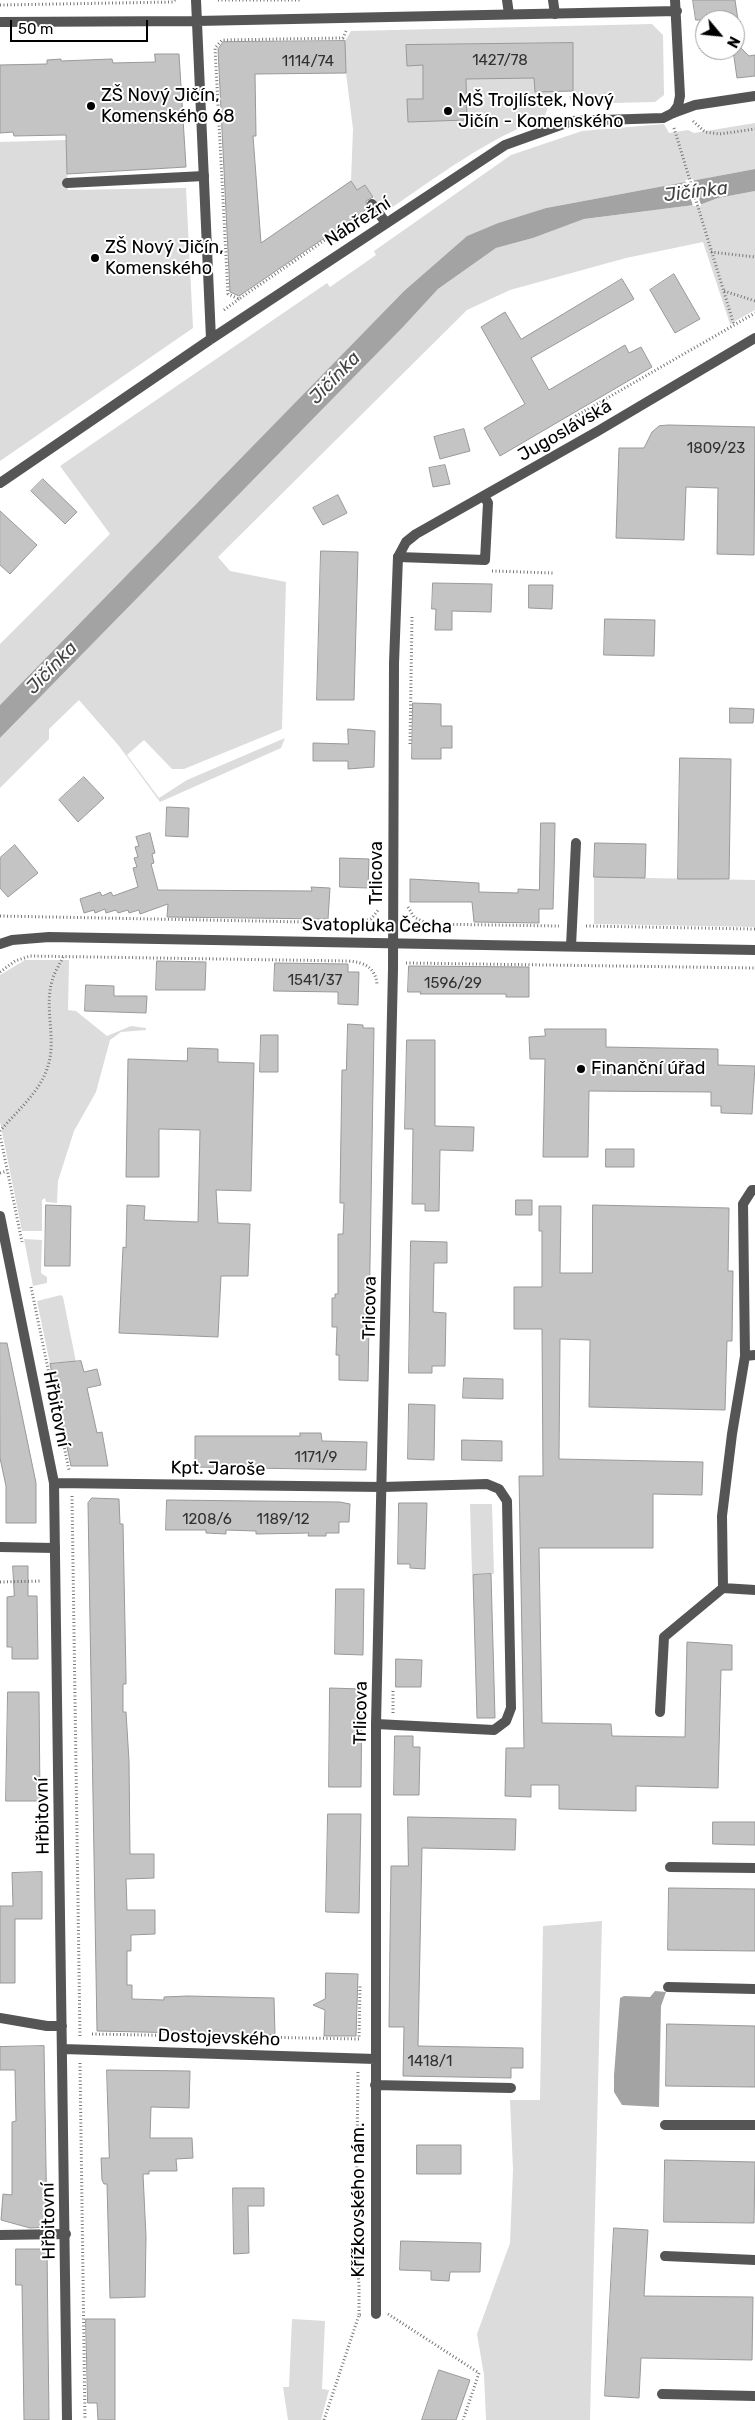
<!DOCTYPE html>
<meta charset="utf-8">
<style>
body{margin:0}
#map{position:relative;width:755px;height:2420px;overflow:hidden;background:#fff;font-family:Rubik,sans-serif}
canvas{display:block}
.north{position:absolute;left:695px;top:10px;width:50px;height:50px;box-sizing:border-box;background:#fff;border:1px solid #999;border-radius:50%;rotate:118deg;font-size:14px;font-weight:700;line-height:20px;text-align:center;color:#000}
.north::after{content:'';display:block;margin:auto;width:18px;height:22px;background:#000;clip-path:polygon(50% 0,100% 100%,50% 72%,0 100%)}
.scale{position:absolute;left:10px;top:20px;width:138px;height:22px;box-sizing:border-box;border:2px solid #000;border-top:0;padding-left:6px;font-size:15px;line-height:18px;white-space:nowrap;color:#000;-webkit-text-stroke:4px #fff;paint-order:stroke}
</style>
<div id="map">
<canvas width="755" height="2420"></canvas>
<div class="north">N</div>
<div class="scale">50 m</div>
</div>
<script>
const g = document.querySelector('canvas').getContext('2d');
g.lineJoin = 'round';
function paint(path, color) {
  g.fillStyle = color;
  g.fill(path, 'evenodd');
}
function strokePath(path, color, width, dash) {
  g.strokeStyle = color;
  g.lineWidth = width;
  g.lineCap = dash ? 'butt' : 'round';
  g.setLineDash(dash || []);
  g.stroke(path);
}
function label(font, color, halo, rows, align = 'center') {
  g.font = font + ' Rubik,sans-serif';
  g.lineWidth = 4;
  g.setLineDash([]);
  g.textBaseline = 'middle';
  g.strokeStyle = halo;
  g.fillStyle = color;
  for (const [text, x, y, turn = 0] of rows) {
    g.save();
    g.translate(x, y);
    g.rotate((+turn || 0) * Math.PI / 180);
    g.textAlign = isNaN(turn) ? turn : align;
    if (halo) g.strokeText(text, 0, 0);
    g.fillText(text, 0, 0);
    g.restore();
  }
}
paint(new Path2D(`
 M652 24 663 35 664 95 655 102 572 104 569 96H573V91H554L544 118C486 139 437 177 387 211L379 205 365 185 357 190 351 181 353 129 346 73 345 41 351 31Z
 M755 123V169L546 208 498 223 467 236 404 291 0 705V644L110 534 60 466 327 283 330 287 376 255 374 251 511 155 582 131 664 124 669 133 688 130 694 133Z
 M66 140 68 190 186 188 193 328 0 461V142Z
 M755 191V310L730 324 703 242 626 258 510 290 467 310 218 557 230 571 286 582 282 729 184 769H172L144 740 127 755 159 798 187 780 285 738 281 748 160 802 119 746 79 700 49 729V739L0 788V738L403 327 438 289 496 248 533 238 584 219 702 204 718 198Z
 M594 877 755 880V927L594 924Z
 M25 960H69L68 1010 76 1011 107 1036 131 1026 146 1028V1030L121 1032 110 1040 96 1092 74 1131 58 1181 57 1203 46 1202 45 1198 42 1200V1231H22L0 1122V975Z
 M24 1239 42 1240 41 1273 47 1277V1283L33 1286Z
 M61 1295 63 1297 76 1362 50 1364 37 1301Z
 M470 1504H492L494 1574H472Z
 M602 1921 590 2420H486L484 2375 477 2334 510 2243 513 2170 510 2100H540L543 1926Z
 M292 2319 325 2321 322 2389 329 2390 321 2420H288L283 2387H289Z`), '#dcdcdc');
paint(new Path2D(`
 M755 169V191L718 198 702 204 584 219 533 238 496 248 438 289 403 327 0 738V705L404 291 467 236 498 223 546 208Z
 M655 1991 666 1992 661 2006 659 2107 622 2105 614 2092V2075L620 1998 624 1996 650 1997Z`), '#a3a3a3');
paint(new Path2D(`
 M693 179 701 205V206H693L685 180Z`), '#fff');
const building = new Path2D(`
 M693 0H735L738 20H696Z
 M345 41 346 73 255 74 256 136H253L261 243 351 181 357 190 365 185 373 197 366 201 367 209 239 296 230 292 218 49 223 42Z
 M573 43V91L535 92 534 78 466 79 467 120 408 122 407 99H423V65L407 66 406 45Z
 M739 46 749 56 755 55V76L737 78 734 57Z
 M155 54H179L186 167 67 174 66 135 14 136 13 132 0 133V65L47 64V60L61 59V61L112 59 113 63 155 62Z
 M674 274 700 319 675 333 650 290Z
 M622 279 634 299 531 358 549 390 625 345 629 353 641 347 652 367 500 456 484 428 525 404 481 327 505 312 521 339Z
 M669 425 755 427 754 555 717 554 718 488 686 487 684 540 616 538 619 448H644L652 432 659 426Z
 M464 429 470 451 440 459 434 437Z
 M445 465 450 484 433 487 429 468Z
 M43 479 77 512 65 524 31 491Z
 M338 495 347 513 323 525 313 508Z
 M0 511 37 545 10 574 0 565Z
 M321 551 358 552 354 700H317Z
 M433 583 492 584 491 612 452 611V630H435L436 609H432Z
 M529 585H553L552 609 529 608Z
 M605 619 655 620 654 656 604 655Z
 M413 703 441 704V726H452V748H441V759H412Z
 M730 708 754 709 753 723H730Z
 M348 729 375 731 374 767 348 769V761H313V743L348 744Z
 M680 758 731 759 729 879H678Z
 M84 777 104 798 78 822 59 800Z
 M167 807 189 808 188 837 166 836Z
 M541 823H555L554 875 553 909H539V923L474 922 472 902H410V879L479 883V892L518 893V889L539 890Z
 M150 833 155 853 152 854 154 863 151 864 158 890 312 891 311 887 330 888 328 919 167 917 168 904 140 914 139 910 129 913 128 910 118 913 116 910 106 913 105 909 95 913 94 910 84 913 80 899 100 892 102 896 111 892 113 896 138 887 133 868 137 867 134 858 138 857 135 847 139 846 136 837Z
 M595 843 646 844 645 878 594 877Z
 M15 845 38 873 8 897 0 888V858Z
 M340 858 369 859 368 888 340 887Z
 M157 961 206 962 205 990H156Z
 M275 963 348 964V972H359L358 1005 338 1004V992L274 991Z
 M409 966 529 967V997H506V994H420L421 992H408Z
 M86 985 114 986V996H147L146 1013 85 1011Z
 M348 1024 363 1025V1028H374L368 1381 339 1380V1355H336L337 1327H332V1298H335V1294H338V1234H343L344 1203H340V1194L342 1070H346Z
 M545 1029H606V1047L718 1049V1065L755 1066 752 1114 721 1113V1106H711V1092L589 1091 588 1157H543L545 1059H530L529 1037 545 1036Z
 M261 1035H278V1072H260Z
 M407 1040H435V1126L474 1127 473 1151 440 1150 439 1211H425V1204H412L413 1129H405Z
 M188 1048 218 1049V1062L254 1063 251 1191 216 1190 218 1223 250 1224 248 1276H221L218 1337 119 1333 123 1247 126 1248 127 1205 145 1206 144 1220 198 1222 200 1130 159 1129V1177H126L128 1059 187 1061Z
 M606 1149H634V1167H606Z
 M516 1200H532V1215H516Z
 M46 1205 71 1206 70 1266H45Z
 M593 1205 729 1208 728 1271H733L732 1341H727L725 1410 589 1407 590 1340 560 1339 559 1459 703 1462 702 1495 653 1494V1548H539L542 1723 611 1724 612 1736 685 1737 687 1642 732 1645V1670H721L718 1788 636 1786V1811L559 1809V1785H531V1797L505 1796 506 1748H524L519 1476H543L542 1329H514V1287H542V1231H539V1206H561L560 1273H592Z
 M411 1241 447 1242V1263H434L433 1312 446 1313 445 1366H432V1373H409Z
 M0 1343H7L36 1483V1523H6V1486L0 1458Z
 M81 1361 84 1372 97 1369 101 1385 87 1388 97 1433 102 1432 108 1466H71L50 1364Z
 M464 1378 503 1379V1399L463 1398Z
 M409 1404 435 1405 434 1460 408 1459Z
 M300 1433H321L322 1441 367 1442 366 1470 195 1467V1436H300Z
 M462 1440 502 1441V1461L462 1460Z
 M92 1498 119 1499 120 1524H123L126 1677V1684H123V1712H126L129 1761 130 1854H154V1878L126 1879 127 1910H155V1934L131 1935V1951H127V1985H132V1999L164 2000V1997L188 1996 274 1998 275 2035 97 2031 88 1503Z
 M167 1500 340 1502 350 1504 349 1522H339V1533H326V1536H308L309 1533 256 1534V1531L226 1530V1534L206 1533V1530H166Z
 M399 1503H427L425 1569 410 1568V1564H398Z
 M13 1566H28V1596H37L38 1659H12V1647H7V1597L14 1596Z
 M491 1574 495 1718H477L473 1575Z
 M336 1589H364L363 1655 335 1654Z
 M396 1659 422 1660 421 1687H396Z
 M330 1688 362 1689 361 1787H329Z
 M8 1692H39L40 1801H6Z
 M395 1736H413V1747H420L419 1795H394Z
 M328 1814H361L359 1913 326 1912Z
 M408 1817 516 1819 515 1850 422 1848 418 2046 523 2048V2068H511V2078L403 2076 404 2027H389L390 1940 391 1866H408Z
 M713 1822H755V1845L713 1844Z
 M42 1872V1919H15V1983H0V1906H13L12 1873Z
 M669 1888 755 1889V1951L668 1950Z
 M326 1973 358 1974 356 2036H324L325 2010 313 2005 325 1999Z
 M667 2024 755 2026V2087L666 2086Z
 M44 2046 47 2227 30 2228 1 2220 3 2194 12 2195V2122L16 2121 15 2070H0V2047Z
 M107 2070 190 2071 189 2108 151 2107 150 2138H192L193 2158 176 2159 177 2171H149V2174H143L146 2237 145 2297 110 2298 107 2184H104L102 2180 101 2158H109Z
 M417 2145H461V2174H417Z
 M665 2160 755 2162 754 2223 664 2222Z
 M233 2188H264V2206H248L249 2253 234 2254Z
 M614 2228 648 2230 644 2296 753 2297 752 2360 641 2358 639 2398 605 2396Z
 M401 2241 481 2243 480 2272H450L449 2281 431 2280V2271L400 2270Z
 M16 2249H47L49 2420H24L22 2285H16Z
 M86 2319H115V2420H98L97 2403H88Z
 M439 2370 470 2380 456 2420H422Z`);
paint(building, '#c4c4c4');
strokePath(building, '#999', 1);
strokePath(new Path2D(`
 M218 0H301
 M0 5 173 2 175 0
 M346 31 343 38 222 40 215 48 228 294 239 299 363 214
 M693 121 705 132 720 134 755 129
 M674 128 734 325
 M711 252 755 257
 M724 291 755 301
 M224 310 239 299
 M573 430 576 416 755 313
 M492 571 553 573
 M410 744 412 617
 M408 907 414 917 428 924 559 926
 M0 916 357 923 371 919 379 909
 M586 926 755 929
 M406 963 755 968
 M0 972 15 961 30 956 348 961C364 962 375 967 377 984
 M0 1131C16 1112 41 1091 48 1066 57 1038 43 1006 53 978 55 971 60 964 63 957
 M0 1135 22 1242
 M0 1173 7 1171
 M31 1287 69 1470
 M72 1496 80 2037
 M0 1582 42 1581
 M393 1713V1689
 M92 2034 359 2039 360 1985
 M80 2063 85 2420
 M358 2072 356 2240 359 2286V2315
 M388 2314 479 2373 463 2420
 M324 2420 359 2315H361`), '#777', 3, [1, 2.5]);
strokePath(new Path2D(`
 M507 0 509 14
 M553 0 555 14
 M673 113 695 105 755 96
 M67 183 204 176
 M372 204 386 223
 M398 557 485 560 488 503 484 496
 M571 946 576 843
 M745 1356 743 1204 752 1190H755
 M0 1547 55 1548
 M723 1588 722 1516 732 1434 745 1356 755 1355
 M660 1712 664 1637 723 1588 755 1590
 M376 1724 494 1730 506 1721 511 1708 507 1501 499 1489 487 1484 382 1487
 M670 1867 755 1868
 M668 1987 755 1989
 M665 2125H755
 M0 2235 66 2234
 M665 2256 755 2260
 M662 2394 755 2396`), '#555', 10);
strokePath(new Path2D(`
 M196 0 211 339
 M0 22 197 21 677 11
 M0 483 211 339 505 145 572 121 663 118 673 113 678 106 680 96 675 0
 M0 1216 54 1483 67 2420
 M54 1483 382 1487
 M0 2018 47 2026H62
 M63 2049 375 2059
 M375 2085 511 2088
 M376 2314V1724L393 969 394 663 398 557 406 542 416 534 598 431 755 338`), '#555', 10);
strokePath(new Path2D(`
 M0 944 12 940 49 937 755 950`), '#555', 10);
for (const [x, y, r, color] of [
 [91,106,5,"#000"],
 [448,111,5,"#000"],
 [95,258,5,"#000"],
 [581,1069,5,"#000"]
]) {
  const dot = new Path2D();
  dot.arc(x, y, r, 0, 2 * Math.PI);
  g.fillStyle = color;
  g.fill(dot);
  strokePath(dot, '#fff', 2);
}
label('15px', '#313131', null, [
 ["1427/78",500,61],
 ["1114/74",308,62],
 ["1809/23",716,449],
 ["1541/37",315,981],
 ["1596/29",453,984],
 ["1171/9",316,1458],
 ["1208/6",207,1520],
 ["1189/12",283,1520],
 ["1418/1",430,2062]
]);
label('18px', '#000', '#fff', [
 ["ZŠ Nový Jičín,",101,96],
 ["Komenského 68",101,117],
 ["MŠ Trojlístek, Nový",458,101],
 ["Jičín - Komenského",458,122],
 ["ZŠ Nový Jičín,",105,248],
 ["Komenského",105,269],
 ["Finanční úřad",591,1069]
], 'left');
label('18px', '#000', '#fff', [
 ["Nábřežní",358,222,-33],
 ["Jugoslávská",565,431,-30],
 ["Trlicova",377,873,-90],
 ["Svatopluka Čecha",377,926,1],
 ["Trlicova",370,1308,-89],
 ["Hřbitovní",56,1409,79],
 ["Kpt. Jaroše",218,1469,1],
 ["Trlicova",361,1713,-89],
 ["Hřbitovní",43,1816,-91],
 ["Dostojevského",219,2038,2],
 ["Křížkovského nám.",359,2200,-90],
 ["Hřbitovní",49,2221,-91]
]);
label('italic 19px', '#444', '#fff', [
 ["Jičínka",696,192,-7],
 ["Jičínka",335,378,-46],
 ["Jičínka",52,668,-46]
]);
</script>
